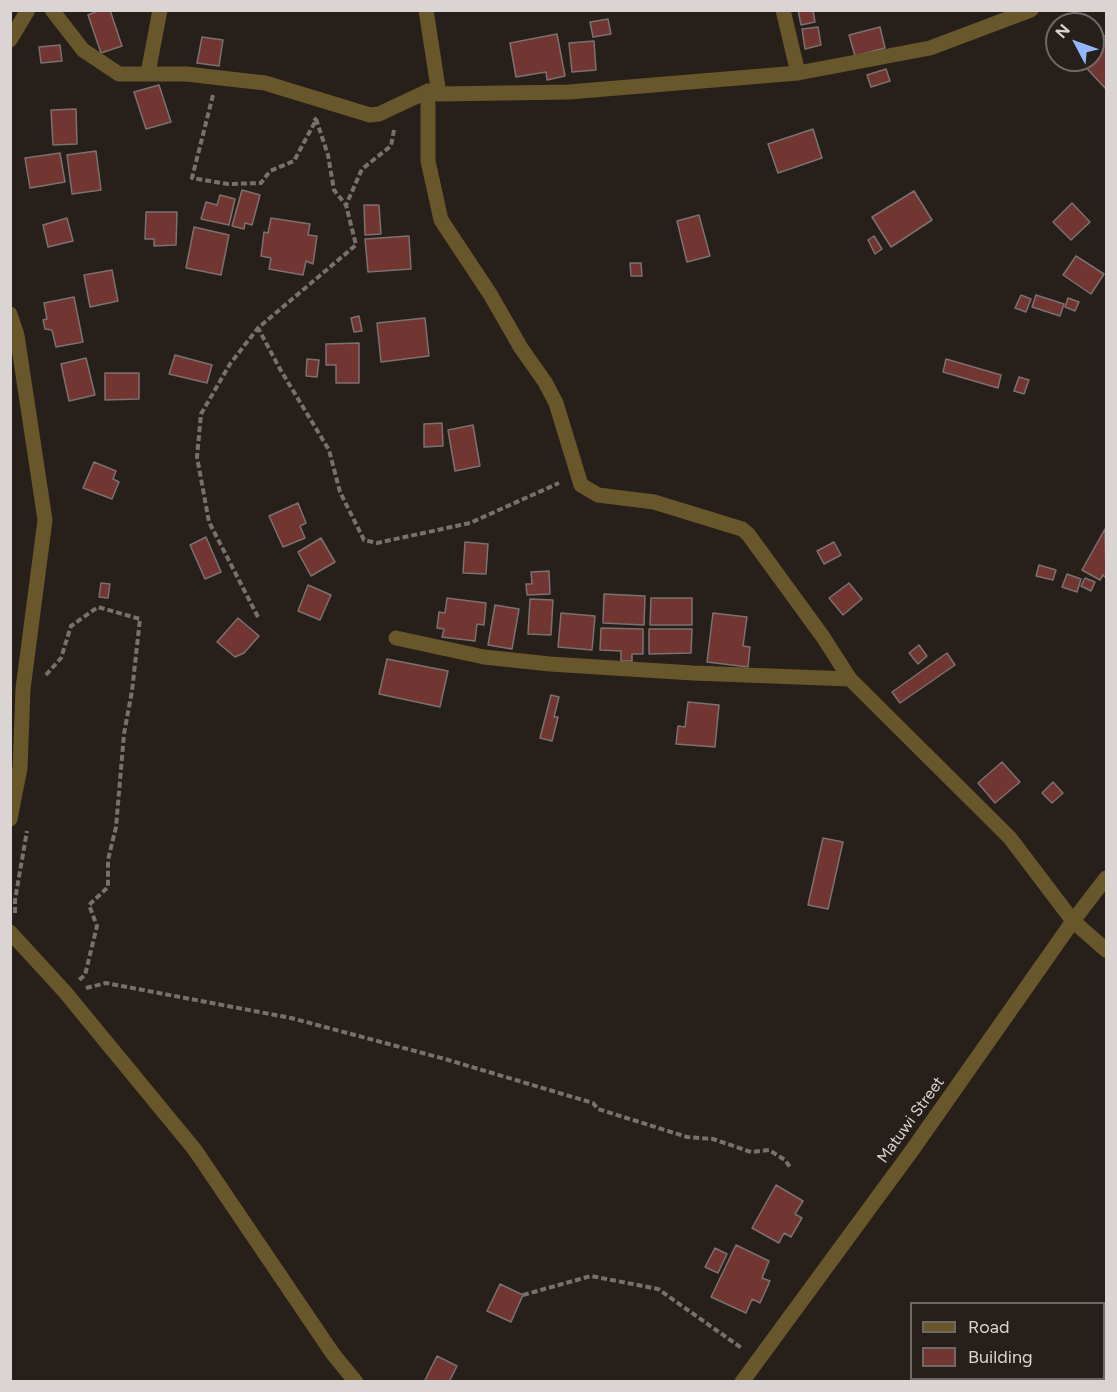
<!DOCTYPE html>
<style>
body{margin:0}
#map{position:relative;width:1117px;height:1392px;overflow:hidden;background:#271f1a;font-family:Figtree,sans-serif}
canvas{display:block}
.frame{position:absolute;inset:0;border:12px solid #dad5d2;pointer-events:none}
.legend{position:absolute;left:910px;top:1302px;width:195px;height:78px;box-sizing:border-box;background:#271f1a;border:2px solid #6f6864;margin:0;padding:8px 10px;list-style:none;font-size:18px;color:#dad5d2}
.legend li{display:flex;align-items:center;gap:12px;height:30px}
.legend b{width:30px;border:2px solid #6f6864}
.north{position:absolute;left:1045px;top:12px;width:60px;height:60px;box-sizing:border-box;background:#271f1a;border:2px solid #6f6864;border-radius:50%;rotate:311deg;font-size:16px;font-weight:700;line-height:24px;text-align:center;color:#dad5d2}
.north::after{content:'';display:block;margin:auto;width:21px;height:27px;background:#92b7fd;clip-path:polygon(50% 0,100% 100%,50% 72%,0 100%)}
</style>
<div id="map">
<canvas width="1117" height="1392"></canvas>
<div class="frame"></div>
<ul class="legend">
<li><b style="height:8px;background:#68572b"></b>Road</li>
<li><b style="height:16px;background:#723632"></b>Building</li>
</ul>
<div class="north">N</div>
</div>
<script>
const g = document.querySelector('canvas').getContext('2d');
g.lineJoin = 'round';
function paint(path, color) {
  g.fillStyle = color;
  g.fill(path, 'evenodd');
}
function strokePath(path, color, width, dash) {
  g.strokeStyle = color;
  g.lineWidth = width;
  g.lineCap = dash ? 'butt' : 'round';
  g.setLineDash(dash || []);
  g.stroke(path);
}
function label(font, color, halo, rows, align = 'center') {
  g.font = font + ' Figtree,sans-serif';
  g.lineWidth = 4.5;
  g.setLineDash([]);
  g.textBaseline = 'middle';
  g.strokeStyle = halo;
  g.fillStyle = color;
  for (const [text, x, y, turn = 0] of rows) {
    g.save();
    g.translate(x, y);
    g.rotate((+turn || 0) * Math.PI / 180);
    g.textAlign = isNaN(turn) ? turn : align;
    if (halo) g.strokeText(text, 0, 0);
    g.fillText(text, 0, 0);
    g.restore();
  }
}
const building = new Path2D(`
 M100 10H110L122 46 101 53 88 15Z
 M798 10H813L815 22 801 25Z
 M1086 17 1106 38V89L1079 60H1093V24H1079Z
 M608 19 611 34 593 37 590 22Z
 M818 27 821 45 805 49 802 29Z
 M880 27 885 48 855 56 849 35Z
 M557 34 565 76 547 80 546 72 516 77 510 43Z
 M202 37 223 40 219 66 197 63Z
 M594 41 596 70 572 72 569 43Z
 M60 45 62 61 41 63 39 47Z
 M886 69 890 81 871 87 867 75Z
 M159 85 171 122 146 129 134 92Z
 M76 109 77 144 53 145 51 110Z
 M813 129 822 158 778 173 768 144Z
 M96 151 101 190 72 194 67 155Z
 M60 153 65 182 30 188 25 158Z
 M242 190 260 195 252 225 245 223 244 229 232 226Z
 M914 191 932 220 891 247 872 217Z
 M220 195 235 199 229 225 201 219 206 202 217 205Z
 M1072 203 1090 222 1071 240 1053 222Z
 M364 205H379L381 234 365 235Z
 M146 212H177L176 245 154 246V239H145Z
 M699 215 710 256 687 262 677 221Z
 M67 218 73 241 48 247 43 225Z
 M271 218 310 224 308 235 317 236 313 264 306 261 303 275 269 269 271 258 261 256 264 232 268 233Z
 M194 227 229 235 221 275 186 268Z
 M409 236 411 269 368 272 365 239Z
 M874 236 882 249 875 254 868 240Z
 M1076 256 1104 274 1091 294 1063 275Z
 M630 263H641L642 276H631Z
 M112 270 118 301 90 307 84 275Z
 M1021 295 1031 299 1026 312 1015 308Z
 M1036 295 1064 304 1060 316 1032 307Z
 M74 297 83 342 56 347 52 330 45 329 43 320 47 319 44 303Z
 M1068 298 1079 302 1075 311 1065 307Z
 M359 316 362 331 354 332 351 318Z
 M425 318 429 356 381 362 377 323Z
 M359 343V383H336V365H326V344Z
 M175 355 212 365 207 383 169 374Z
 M86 358 95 395 69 401 61 364Z
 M307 359 319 360 317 377 306 376Z
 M946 359 1001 375 998 388 943 372Z
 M105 373H139V399L105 400Z
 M1019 377 1029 380 1024 394 1014 391Z
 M442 423 443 446 424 447V424Z
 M473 425 480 466 455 471 448 430Z
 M94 462 116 471 113 479 119 482 112 499 83 488Z
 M298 503 306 523 300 526 305 538 283 547 269 516Z
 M1105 529 1106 578 1103 575 1100 580 1082 570Z
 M206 537 221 572 205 579 190 545Z
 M321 538 335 562 311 576 298 552Z
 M465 542 488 544 486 574 463 573Z
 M834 542 841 555 824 564 817 551Z
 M1039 565 1056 570 1053 580 1036 576Z
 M549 571 550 594 527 595 526 584H532L531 572Z
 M1067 574 1081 579 1077 592 1062 587Z
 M1085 578 1095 582 1091 591 1081 586Z
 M101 583 110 584 108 598 99 597Z
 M849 583 862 599 843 615 829 598Z
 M308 585 331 595 320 620 298 611Z
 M604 594 645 596 644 625 603 623Z
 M447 598 486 603 484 625 477 624 475 641 442 637 444 629 437 628 439 612 445 613Z
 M651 598H692V625H650Z
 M530 599 553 600 551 635 528 634Z
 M495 605 519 609 512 649 488 645Z
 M561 613 595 616 592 650 558 647Z
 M713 613 747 617 743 646 750 647 748 667 707 662Z
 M238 618 259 636 244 653 235 657 217 642Z
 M601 628 643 629V654H632V661H621V651L600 650Z
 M649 629H692L691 653 649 654Z
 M919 645 927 656 918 664 909 653Z
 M947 653 955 665 900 703 892 692Z
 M387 659 448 671 440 707 379 694Z
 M551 695 559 697 554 717H558L552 741 540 738Z
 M688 702 719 705 715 747 676 744 678 726 685 727Z
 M1002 762 1020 782 995 803 978 783Z
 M1053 782 1063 793 1052 803 1042 793Z
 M823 838 843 842 828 909 808 905Z
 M776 1185 803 1201 795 1214 802 1218 791 1237 784 1233 779 1243 752 1228Z
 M736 1245 769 1261 762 1278 770 1281 760 1303 752 1299 746 1313 711 1297Z
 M715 1248 727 1254 718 1273 705 1267Z
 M500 1284 523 1295 511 1322 487 1311Z
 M437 1356 457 1366 449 1382H424Z`);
paint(building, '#723632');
strokePath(building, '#7c716f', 1.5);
strokePath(new Path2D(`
 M213 95 192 178 228 184 261 183 270 171 294 161 316 120 314 118
 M316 119 328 155 334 190 346 205
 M394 130 391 146 362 169 346 205 356 245 258 328 280 369 329 450 340 492 364 540 377 543 470 523 559 483
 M258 617 209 522 197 457 201 414 230 364 258 328
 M46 675 61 658 71 626 98 607 140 619 132 691 124 734 116 827 108 860V887L89 905 97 926 85 975 79 980
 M15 913V900L27 831
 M86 988 106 983 291 1018 445 1059 593 1103 598 1109 687 1137 713 1139 751 1152 769 1150 785 1160 790 1167
 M523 1295 591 1276 658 1289 743 1349`), '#77716d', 4, [6, 3]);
strokePath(new Path2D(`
 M52 10 83 50 119 74H186L265 83 370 115 379 114 428 91
 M426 10 439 94
 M783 10 798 73
 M1031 10 930 48 798 73 569 92 439 94 428 91V161L441 220 490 294 521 348 545 382 556 403 581 485 598 495 654 502 742 529 748 534 823 637 850 679 1010 838 1073 921 1106 950
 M10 40 28 10
 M148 73 160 10
 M10 314 17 335 45 520 23 689 20 768 10 819
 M396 638 484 657 550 664 693 673 850 679
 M10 932 65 992 195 1150 333 1354 356 1382
 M742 1382 913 1149 1073 921 1106 878`), '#68572b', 15);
label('16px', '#dad5d2', '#271f1a', [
 ["Matuwi Street",911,1120,-54]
]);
</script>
